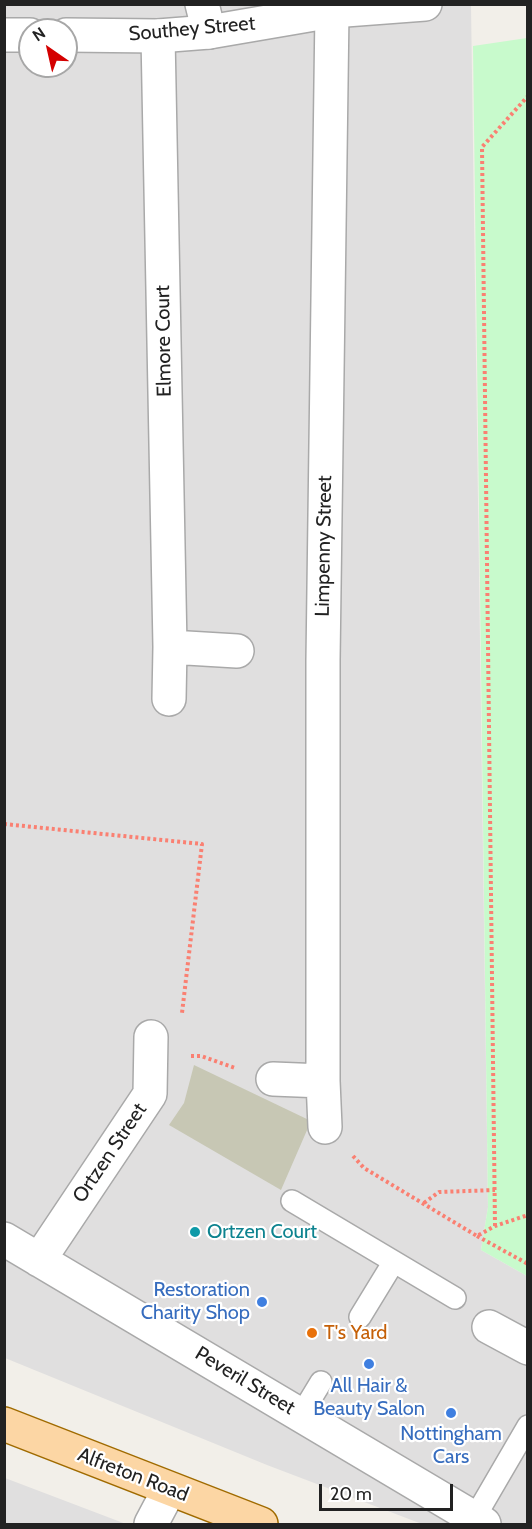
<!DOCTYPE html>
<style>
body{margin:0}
#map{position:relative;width:532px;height:1529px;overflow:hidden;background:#f2efe9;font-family:Cabin,sans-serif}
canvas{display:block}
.frame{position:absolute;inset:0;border:6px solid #222;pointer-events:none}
.north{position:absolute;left:18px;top:18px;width:60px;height:60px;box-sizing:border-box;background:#fff;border:2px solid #a7a7a7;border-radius:50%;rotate:326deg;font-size:16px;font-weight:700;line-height:24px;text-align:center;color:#222}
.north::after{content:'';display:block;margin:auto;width:21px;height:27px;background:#d40000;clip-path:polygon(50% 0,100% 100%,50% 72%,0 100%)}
.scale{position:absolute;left:319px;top:1484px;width:134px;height:27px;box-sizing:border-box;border:3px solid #222;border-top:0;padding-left:8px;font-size:18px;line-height:21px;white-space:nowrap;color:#222;-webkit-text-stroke:4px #fff;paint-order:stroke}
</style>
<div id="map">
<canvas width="532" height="1529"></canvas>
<div class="frame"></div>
<div class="north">N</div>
<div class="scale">20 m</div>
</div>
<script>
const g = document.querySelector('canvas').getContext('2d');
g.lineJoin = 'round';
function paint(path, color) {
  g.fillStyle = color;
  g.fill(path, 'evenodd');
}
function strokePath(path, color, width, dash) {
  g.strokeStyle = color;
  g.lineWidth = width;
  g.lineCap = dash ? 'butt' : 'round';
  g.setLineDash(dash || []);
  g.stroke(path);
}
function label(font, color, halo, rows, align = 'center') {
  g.font = font + ' Cabin,sans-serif';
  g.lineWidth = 4.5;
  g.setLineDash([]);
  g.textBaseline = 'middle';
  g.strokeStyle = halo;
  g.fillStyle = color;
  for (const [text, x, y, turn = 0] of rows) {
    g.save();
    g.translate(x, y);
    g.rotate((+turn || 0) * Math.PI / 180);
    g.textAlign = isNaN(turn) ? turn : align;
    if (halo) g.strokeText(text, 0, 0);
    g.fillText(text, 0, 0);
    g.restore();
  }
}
paint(new Path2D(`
 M4 5H471L488 1207 481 1250 527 1276V1524H422L267 1465 5 1358ZM30 30H66V66H30Z
 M5 1478 126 1524H5Z`), '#e0dfdf');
paint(new Path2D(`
 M194 1065 311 1121 281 1190 169 1125 184 1103Z`), '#c7c7b4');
paint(new Path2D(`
 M527 38H528L527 1276 481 1250 488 1207 473 46Z`), '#c8facc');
const service = new Path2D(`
 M292 1201 455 1298
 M360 1317 393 1263
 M301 1415 321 1382
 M475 1517 528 1426`);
const minor = new Path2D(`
 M202 4 209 32
 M158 36 170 647 169 699
 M170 647 237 651
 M273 1079 323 1081
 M325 1127 323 1081V660L332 11
 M4 1239 484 1524
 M39 1260 150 1094 151 1037
 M489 1327 528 1348
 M151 1524 169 1490`);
const tertiary = new Path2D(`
 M4 35H30
 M66 35 158 36 209 32 332 11 425 4`);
const primary = new Path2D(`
 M4 1424 261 1524`);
strokePath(service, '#a9a9a9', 24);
strokePath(minor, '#a9a9a9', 36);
strokePath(tertiary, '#a9a9a9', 36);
strokePath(primary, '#a06b00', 36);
strokePath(new Path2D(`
 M4 824 202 844 182 1013
 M191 1056H201L235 1068
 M353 1156 364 1168 477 1236 495 1226 528 1215
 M424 1203 439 1192 495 1190
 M495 1226 482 147 528 96
 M477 1236 528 1264`), '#fa8072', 4, [3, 3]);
strokePath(service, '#fff', 21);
strokePath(minor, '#fff', 33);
strokePath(tertiary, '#fff', 33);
strokePath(primary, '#fcd6a4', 33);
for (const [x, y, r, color] of [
 [195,1232,6,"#0f9aa8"],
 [262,1302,6,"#3f7fe0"],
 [312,1333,6,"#e8710a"],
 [369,1364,6,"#3f7fe0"],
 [451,1413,6,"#3f7fe0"]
]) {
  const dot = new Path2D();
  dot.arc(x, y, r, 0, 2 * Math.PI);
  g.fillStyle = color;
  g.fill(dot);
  strokePath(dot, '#fff', 2);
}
label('20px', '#222', '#fff', [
 ["Southey Street",192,29,-5],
 ["Elmore Court",164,341,-91],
 ["Limpenny Street",324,546,-89],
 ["Ortzen Street",110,1153,-56],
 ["Peveril Street",245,1381,31],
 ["Alfreton Road",133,1475,21]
]);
label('20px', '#0d838f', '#fff', [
 ["Ortzen Court",207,1232]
], 'left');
label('20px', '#366cbe', '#fff', [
 ["Restoration",250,1290,"right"],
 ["Charity Shop",250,1313,"right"],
 ["All Hair &",369,1386],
 ["Beauty Salon",369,1409],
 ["Nottingham",451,1434],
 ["Cars",451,1457]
]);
label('20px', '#c56008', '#fff', [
 ["T's Yard",324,1333]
], 'left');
</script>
